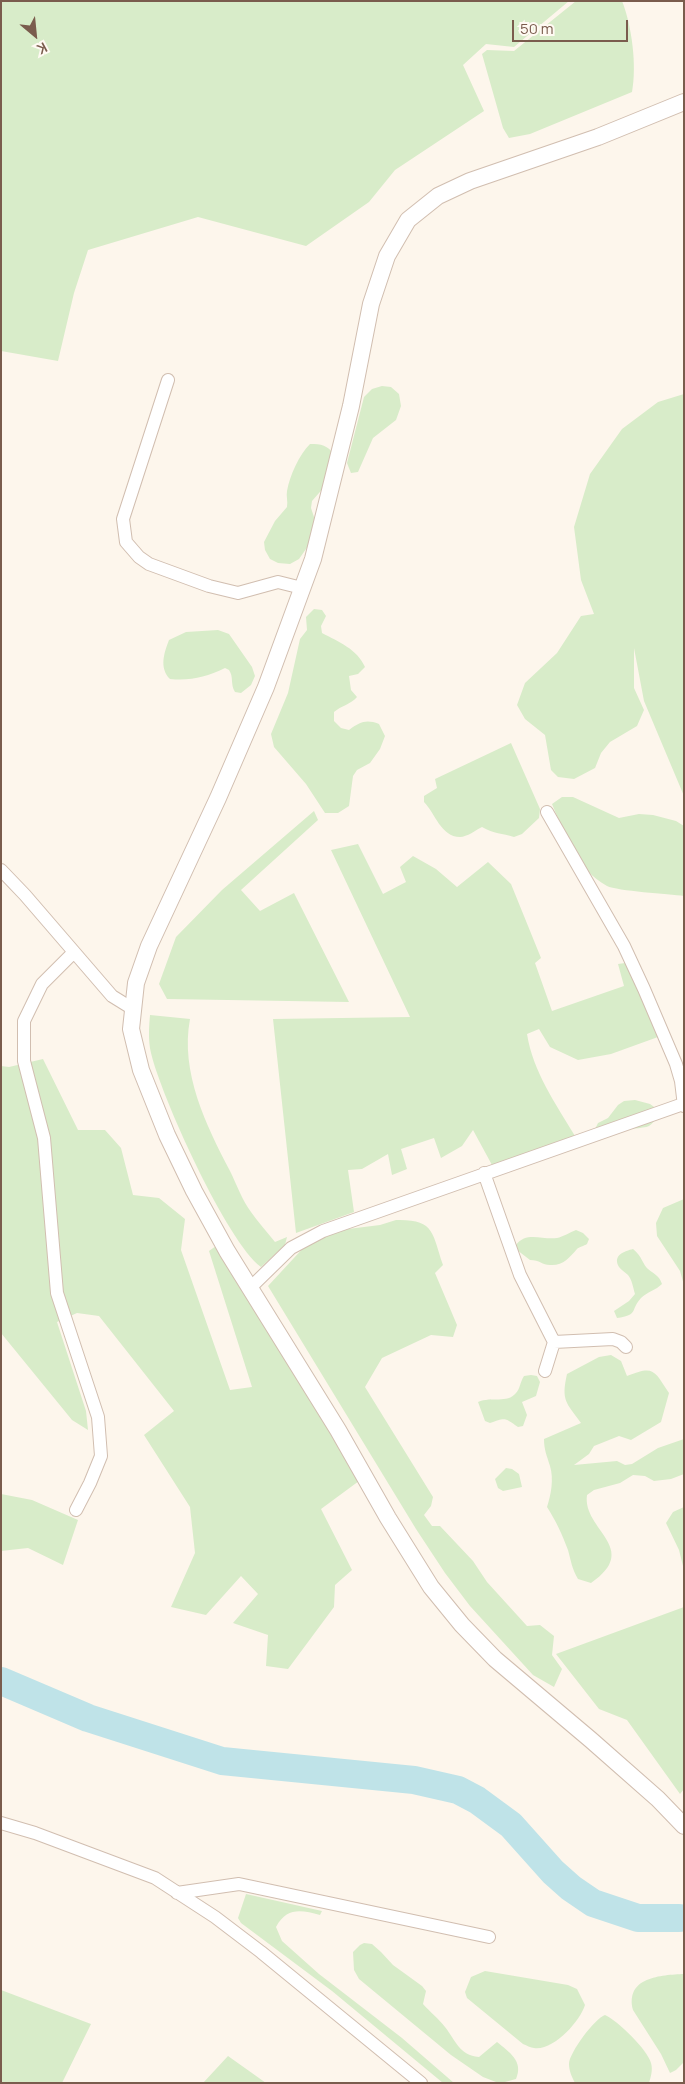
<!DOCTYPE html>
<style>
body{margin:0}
#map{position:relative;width:685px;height:2084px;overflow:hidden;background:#fdf6ec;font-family:Manrope,sans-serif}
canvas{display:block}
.frame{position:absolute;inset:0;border:2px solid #7a5c4d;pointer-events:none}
.north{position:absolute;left:10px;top:10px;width:50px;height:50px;-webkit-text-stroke:4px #fffaf3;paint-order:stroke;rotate:152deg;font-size:14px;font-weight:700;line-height:20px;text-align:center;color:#7a5c4d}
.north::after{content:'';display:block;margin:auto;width:18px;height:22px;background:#7a5c4d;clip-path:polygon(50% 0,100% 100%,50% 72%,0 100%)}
.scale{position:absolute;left:512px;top:20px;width:116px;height:22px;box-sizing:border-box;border:2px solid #7a5c4d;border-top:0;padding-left:6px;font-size:15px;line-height:18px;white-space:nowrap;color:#7a5c4d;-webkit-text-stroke:4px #fffaf3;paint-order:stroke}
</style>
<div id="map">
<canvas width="685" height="2084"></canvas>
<div class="frame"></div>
<div class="north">K</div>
<div class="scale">50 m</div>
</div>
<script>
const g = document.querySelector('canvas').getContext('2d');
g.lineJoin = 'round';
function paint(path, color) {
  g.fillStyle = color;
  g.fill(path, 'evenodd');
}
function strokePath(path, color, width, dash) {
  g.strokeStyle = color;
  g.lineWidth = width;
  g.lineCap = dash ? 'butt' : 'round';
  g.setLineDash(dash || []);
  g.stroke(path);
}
paint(new Path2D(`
 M1 1H569L514 47 486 44 463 65 484 111 395 170 369 202 306 246 198 217 88 250 74 293 58 361 1 351Z
 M576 1H622C632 26 637 66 632 92L530 134 509 138 503 128 482 54 487 50 514 51Z
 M382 386 391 387 399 394 401 406 396 420 373 438 358 472 351 473 347 463 364 397 372 389Z
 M684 394V796L644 701 634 648V688L644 710 637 726 610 742 601 753 595 768 574 779 558 777 551 770 545 735 525 719 517 705 525 683 557 653 581 616 594 614 581 580 574 527 590 474 622 429 658 402Z
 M310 444C321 444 328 445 334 455L326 485 312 501 311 508 315 520 313 539 299 559 290 564 278 563 270 559 265 550 264 542 275 521 287 507C288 501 286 496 287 491 290 475 299 455 310 444Z
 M314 609 322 610 326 616 321 626 322 633C339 642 357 649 365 667L358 674 349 676 351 690 357 697C351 704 341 706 334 712V721L341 728 349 730C360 722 366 719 379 724L385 736 380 749 370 763 357 770 353 776 349 806 338 813H325L306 784 274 747 271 734 288 693 300 639 307 630 306 617Z
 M218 630 229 634 252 667 255 676 251 685 241 693 235 692C230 684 234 677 229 670L225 668C206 677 191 681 170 679 159 668 164 653 169 640L186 632Z
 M511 743 540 809 539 818 522 834 514 837C502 833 494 834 482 827 476 830 467 837 460 837 441 837 435 813 424 802V796L437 788 435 779Z
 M562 797H573L619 818 639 814 653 815 676 821 684 826V896C669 894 617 891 607 886 576 869 565 834 552 804Z
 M314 811 318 820 241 890 260 911 294 893 349 1002 167 999 159 984 176 937 222 890Z
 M358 844 383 894 406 882 400 867 413 856 436 869 457 887 488 862 511 884 541 958 535 963 552 1011 624 986 618 964 625 963 641 993 658 1037 611 1054 578 1060 550 1047 539 1029 527 1034C533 1072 556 1104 575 1136L492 1165 473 1130 462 1146 441 1158 434 1138 401 1149 407 1169 392 1175 388 1154 362 1169 348 1170 354 1212 296 1233 273 1019 410 1017 331 850Z
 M150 1015 190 1019C180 1072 206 1125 230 1171 237 1185 242 1200 251 1212 258 1222 267 1232 275 1242L287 1237 285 1245 261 1267C227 1242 161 1096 151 1053 148 1040 149 1027 150 1015Z
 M43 1059 78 1130H105L121 1148 133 1195 159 1198 185 1219 181 1250 230 1390 252 1387 209 1251 216 1246 333 1433 359 1481 321 1509 352 1570 335 1585 334 1607 288 1669 266 1666 268 1635 233 1623 258 1594 241 1576 206 1615 171 1607 195 1553 190 1507 144 1435 174 1411 99 1316 77 1313 57 1322 86 1411 88 1430 72 1420 1 1333V1066L9 1067Z
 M635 1100 650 1104 657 1109V1117C655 1120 652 1124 649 1126 640 1130 607 1129 595 1129L598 1123 608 1118 618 1105 624 1101Z
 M684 1199V1285L680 1271 657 1236 656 1223 663 1208Z
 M396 1220C435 1219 432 1233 443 1265L435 1273 457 1325 453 1337 431 1335 382 1358 365 1387 433 1497 431 1506 424 1515 432 1526H440L473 1561 487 1582 527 1626 540 1625 554 1636 552 1655 562 1669 554 1687 533 1675 470 1606 445 1573 416 1529 268 1286 306 1245 340 1230 380 1225Z
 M576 1230 583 1233 589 1239 587 1244C584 1246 579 1247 577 1249 569 1258 563 1266 550 1265 542 1265 540 1260 530 1260L517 1250 516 1245C526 1231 542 1240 557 1238 563 1237 570 1232 576 1230Z
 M633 1249C642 1256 643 1265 648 1269 655 1275 659 1275 662 1284 656 1290 647 1292 641 1298 630 1310 639 1315 617 1318L614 1311 629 1301 635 1294C633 1287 632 1280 628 1275 625 1272 621 1270 619 1267 612 1255 625 1251 633 1249Z
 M611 1355 621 1361 627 1376C654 1365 654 1370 669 1393L661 1422 631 1440 619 1436 594 1446 589 1454 574 1465 617 1461 625 1465 632 1464 658 1448 684 1439V1474L671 1479 654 1481 645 1476 633 1475 620 1483 594 1490 587 1495C582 1530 642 1548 591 1583L578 1579C572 1569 571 1561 568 1550 562 1534 556 1521 547 1507 551 1495 554 1479 550 1466 547 1456 544 1450 544 1439L581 1423C566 1402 561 1401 567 1374L599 1357Z
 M531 1375 537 1376 540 1382 536 1396 522 1402 527 1415 523 1426 518 1427C505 1418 506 1417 490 1423L485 1421 478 1402C492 1396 507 1404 516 1393 520 1389 520 1382 524 1376Z
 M506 1468 512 1469 519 1474 522 1487 503 1491 498 1488 495 1479Z
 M1 1494 32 1500 78 1520 63 1565 28 1548 1 1551Z
 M684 1507V1570L679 1550 666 1523 673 1512Z
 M684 1607V1789L680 1794 627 1720 599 1709 556 1654Z
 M246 1894 322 1911 320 1915C301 1910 287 1907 276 1927L282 1941 319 1974 402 2038 454 2083H443L332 1991 241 1923 238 1918Z
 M364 1943 372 1944 381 1952 393 1965 422 1986 426 1991 423 2004C430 2012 439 2019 445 2027 456 2041 459 2055 479 2057L497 2042C509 2052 524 2061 516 2079L505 2082H496L483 2077 451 2055 359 1979 354 1970 353 1952 360 1945Z
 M485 1971 568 1985 577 1989 585 2005C580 2021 554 2051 534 2048 531 2048 526 2045 523 2044L467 1998 465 1992 471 1977Z
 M684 1974V2062L676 2070 670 2073 661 2054 633 2010C625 1977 661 1975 684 1974Z
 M1 1990 91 2024 62 2083H1Z
 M605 2015C617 2020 648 2050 651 2063 653 2070 651 2076 649 2083H575C572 2077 569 2071 569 2064 569 2053 595 2018 605 2015Z
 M228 2056 266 2083H203Z`), '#d8ecc9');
strokePath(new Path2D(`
 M1 1681 88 1718 222 1761 414 1780 458 1790 477 1800 511 1825 553 1872 571 1888 593 1903 638 1918H679`), '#bfe3e8', 28);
const minor = new Path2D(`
 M168 380 123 519 126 542 139 557 149 564 209 586 238 593 278 582 302 588
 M547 812 624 946 644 989 676 1064 681 1081 684 1106
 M1 870 25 895 112 996 133 1009
 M74 952 42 984 24 1021V1061L44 1138 57 1293 98 1417 101 1456 90 1483 76 1510
 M484 1173 520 1275 554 1342
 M250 1288 291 1248 323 1231 683 1104
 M545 1371 554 1342 613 1339 621 1342 626 1347
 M1 1823 35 1833 155 1878 215 1917 261 1952 421 2083
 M177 1893 239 1884 489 1937`);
const tertiary = new Path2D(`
 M684 102 598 137 470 181 438 196 408 220 387 256 371 304 351 406 313 559 266 687 218 798 149 946 136 983 131 1029 141 1070 167 1135 194 1191 227 1251 338 1430 388 1518 431 1587 462 1625 495 1659 591 1740 658 1799 684 1826`);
strokePath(minor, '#d1beb0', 14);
strokePath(tertiary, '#d1beb0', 18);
strokePath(minor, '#fff', 12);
strokePath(tertiary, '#fff', 16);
</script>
